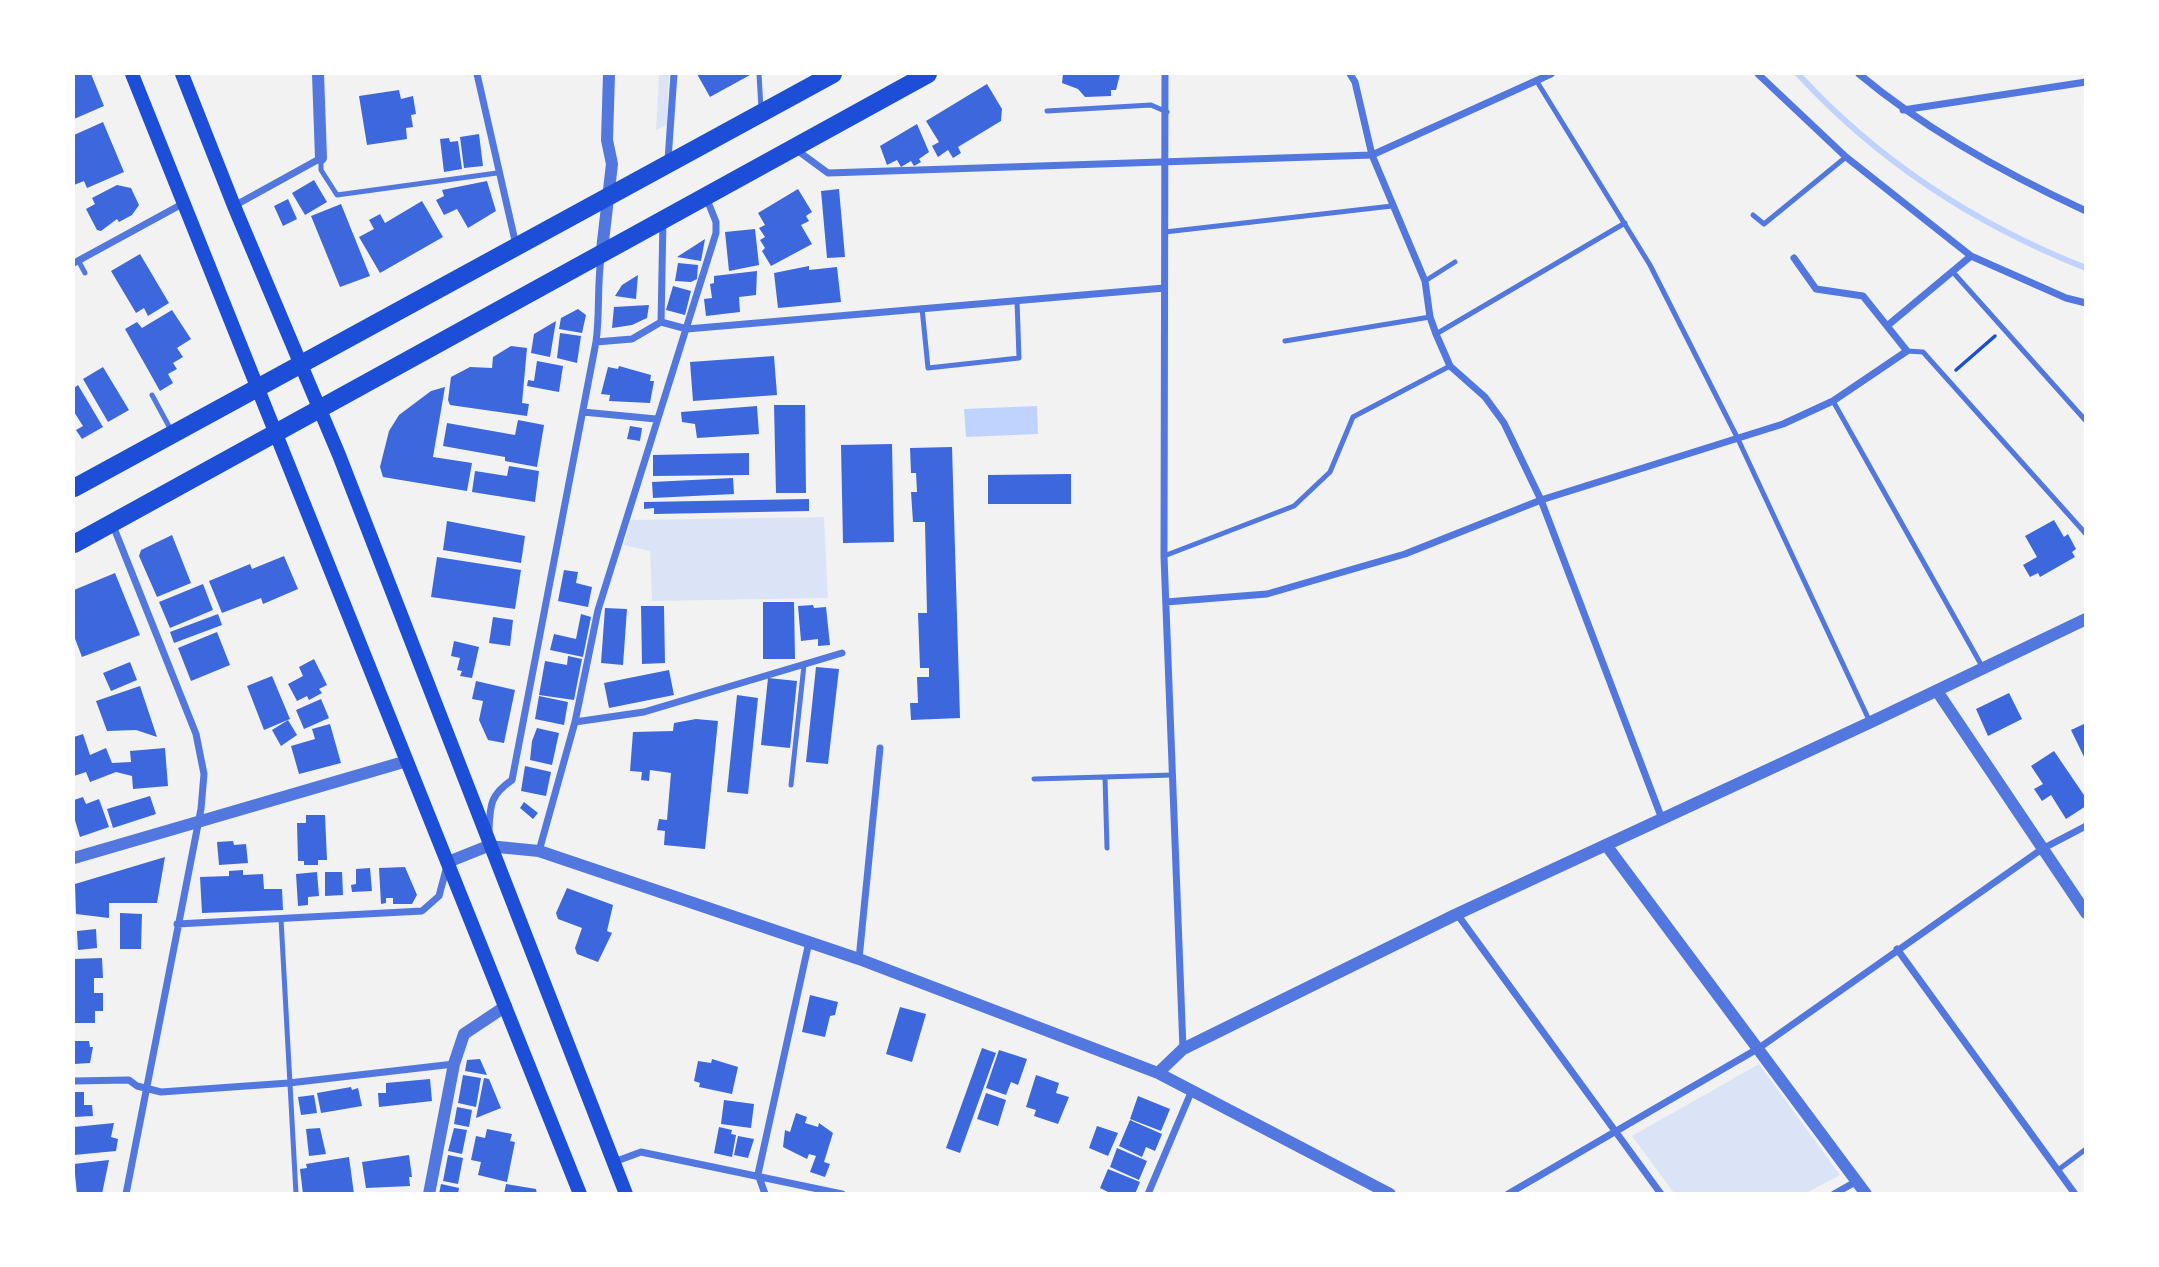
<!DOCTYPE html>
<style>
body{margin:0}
#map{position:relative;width:2159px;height:1267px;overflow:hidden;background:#f2f2f2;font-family:"Archivo Narrow",sans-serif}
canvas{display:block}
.frame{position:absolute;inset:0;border:75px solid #fff;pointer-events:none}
</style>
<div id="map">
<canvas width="2159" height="1267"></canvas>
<div class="frame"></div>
</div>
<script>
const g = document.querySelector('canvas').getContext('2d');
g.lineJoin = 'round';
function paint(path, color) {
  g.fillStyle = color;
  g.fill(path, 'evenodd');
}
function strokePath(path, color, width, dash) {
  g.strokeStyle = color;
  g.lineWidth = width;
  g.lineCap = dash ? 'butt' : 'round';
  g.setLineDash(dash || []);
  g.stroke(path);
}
paint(new Path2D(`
 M659 74H669L667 125 656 130Z
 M824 517 828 598 652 601 650 551 624 545 631 520Z
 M1759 1064 1840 1175 1806 1193H1674L1632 1136Z`), '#dbe4f7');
paint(new Path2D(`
 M1037 406 1038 434 966 437 964 409Z`), '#bfd3fe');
strokePath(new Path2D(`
 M1798 74C1879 162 1974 224 2086 268`), '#bfd3fe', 6);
paint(new Path2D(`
 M74 74H91L104 106 74 119Z
 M697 74H749L750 75 710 97Z
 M1063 74H1120L1116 90H1111V96L1085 97 1078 89 1062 83Z
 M987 84 1002 109 1001 121 958 147 961 153 953 158 948 150 938 157 932 146 939 142 926 121Z
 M399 90 401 99 413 96 416 114 411 115 413 127 406 128 407 139 367 145 359 96Z
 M103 122 124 172 87 188 84 181 74 185V135Z
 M917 124 929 152 919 159 921 162 914 166 911 161 901 167 897 160 887 165 880 146Z
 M479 134 483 166 464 168 460 137Z
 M449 138 450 142 458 141 462 169 444 172 440 139Z
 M314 180 327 202 305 215 292 193Z
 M487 181 496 211 468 228 457 209 444 215 436 200 444 196 442 190Z
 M117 185 131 188 139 205 132 215 119 222 117 219 101 231 97 230 86 209 95 204 92 198Z
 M798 189 812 212 806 216 809 221 801 225 812 244 771 266 762 251 765 248 760 240 765 237 759 228 765 225 758 213Z
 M839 189 845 257 827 258 821 191Z
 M288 199 297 219 283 226 274 206Z
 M422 201 443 237 380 273 359 237 374 229 369 220 380 214 385 223Z
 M341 204 370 276 340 287 311 216Z
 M755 229 759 265 729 271 725 232Z
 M705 239 701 261 677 257Z
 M140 254 169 303 148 316 144 308 136 313 111 271Z
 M678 263 698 265 697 279 691 282 675 281Z
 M809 266V270L837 267 841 302 778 308 774 273Z
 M757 271 756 295 739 297 740 312 706 316 704 299 712 298 710 284 714 283V276Z
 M638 275 636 299 615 296 622 285Z
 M673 286 691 291 685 315 666 310Z
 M649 305 647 318 632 325 612 328 614 307Z
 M578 309 586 315 582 333 559 329 561 318Z
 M172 310 191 339 177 348 183 357 173 363 177 369 168 374 173 383 160 391 125 329 137 322 142 328Z
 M556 321 550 357 531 353 534 334Z
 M560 333 581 336 577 363 557 358Z
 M511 346 527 348 522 403 529 404 527 416 450 405 448 400 451 377 470 367 492 368 493 357Z
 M774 356 777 395 693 401 690 362Z
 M537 361 563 366 559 392 527 386 528 380 534 381Z
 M619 366 651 375 650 381H654L650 403 609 401 610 395 601 394 608 367 618 369Z
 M103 367 129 410 108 422 83 379Z
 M78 385 103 427 82 439 76 430 83 426 74 412V388Z
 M445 387 433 457 472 463 467 491 383 477 380 467 389 431 399 415 431 391Z
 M774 405H805L806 493H776Z
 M757 406 759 434 697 438 695 424 682 422 681 412Z
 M518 420 544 425 537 467 505 461V457L443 446 447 423 515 435Z
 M630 426 642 428 640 441 627 439Z
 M892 444 894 542 843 543 841 445Z
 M952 447 960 718 911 720 910 703H918L917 677H929V668H920L918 613H927L925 522H913L911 492H917L916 473H911L910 448Z
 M749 453V475L653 476V455Z
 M509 466 539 471 535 502 472 492 475 471 507 476Z
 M1071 474V504H988V475Z
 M733 478 734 494 653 498 652 482Z
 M809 499V511L654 514V508L644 509V502Z
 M2054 520 2064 537 2068 534 2076 549 2072 552 2075 557 2040 577 2038 573 2030 577 2023 565 2037 557 2025 536Z
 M447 521 525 536 521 563 443 550Z
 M172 535 191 583 157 597 139 556 141 550Z
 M284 556 298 589 263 604 261 598 222 613 209 581 250 564 252 569Z
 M437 557 521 570 515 609 431 597Z
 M564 570 578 572 576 583 592 587 588 607 558 601Z
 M115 573 140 635 82 657 74 636V590Z
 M203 584 213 610 170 628 159 602Z
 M763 602H794L795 659H763Z
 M813 605 814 608 826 607 830 645 818 646V639L801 641 798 606Z
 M641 606H664L665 663 642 664Z
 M605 608 627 609 623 665 601 663Z
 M218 614 222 625 174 643 170 632Z
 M581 614 591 617 583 657 550 650 554 634 576 639Z
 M493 617 513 620 510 646 489 643Z
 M217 632 230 665 191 681 178 648Z
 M454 641 479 647 472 678 460 676 462 671 457 670 460 658 451 656Z
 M568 656 582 659 574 700 539 695 545 661 567 665Z
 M314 659 327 685 319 689 322 693 309 700 307 696 297 701 288 684 303 676 299 667Z
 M130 662 137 680 111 691 103 673Z
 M816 667 839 669 828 764 806 762Z
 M669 670 674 695 609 708 604 683Z
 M272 676 290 719 264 730 247 686Z
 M768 678 797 681 790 748 761 745Z
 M476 681 515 690 504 743 488 740 479 720 483 701 472 699Z
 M140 686 157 737 136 730 107 731 96 701Z
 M2009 693 2022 719 1988 736 1976 709Z
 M737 695 758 698 748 794 727 792Z
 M539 696 568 702 564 725 535 719Z
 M321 699 329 718 304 729 296 710Z
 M696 719 718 721 705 849 664 845 665 831 657 830 659 819 667 820 671 773 650 770 649 781 641 780 642 772 630 771 633 732 673 731 674 723Z
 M288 720 297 735 281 746 272 730Z
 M2086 723V761L2071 730Z
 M330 724 341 763 299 774 291 746 315 739 312 729Z
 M537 728 559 733 552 765 530 760 532 741Z
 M83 734 90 755 106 748 112 763 131 762 130 751 165 748 168 786 133 789 132 776 116 772 90 782 86 772 74 776V737Z
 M2054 751 2086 798V806L2066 819 2051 795 2042 801 2034 789 2043 784 2031 766Z
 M525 766 551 772 546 796 521 791Z
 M150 796 156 814 113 828 107 809Z
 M83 797 86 804 99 799 109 827 80 837 74 817V800Z
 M524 802 538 813 533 819 520 808Z
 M306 815H325L327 860H318V865H304V861H298L297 823H306Z
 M233 841 234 845 246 844 248 863 219 865 217 842Z
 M165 857 157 903H109V918L76 914 75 884Z
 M405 867 417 895 412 904H393V898H386V903L381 904 379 868Z
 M370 868 372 891 352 892 351 885 356 884V869Z
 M243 870V875L263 874 264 889H282L283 910 202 913 200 877 229 876V871Z
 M317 872 319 896 308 897V905L298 906 296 874Z
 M325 872H342L343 895 325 896Z
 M567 888 613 905 607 931 612 933 598 962 577 954 575 948 582 928 558 919 556 913Z
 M120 913 142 914 141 949H120Z
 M96 929 97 948 78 950 77 931Z
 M102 958 103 978H94V993H103V1011H95V1023H74V959Z
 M810 995 838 1002 835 1015 830 1016 825 1037 802 1032Z
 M900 1007 926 1014 912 1062 886 1054Z
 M74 1041H89L90 1047H93L90 1063 74 1064Z
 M982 1048 996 1053 960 1153 946 1148Z
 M999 1050 1027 1059 1018 1085 1011 1082 1006 1095 986 1088Z
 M480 1059 487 1075 465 1071 467 1060Z
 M712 1059 738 1067 732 1094 699 1087 700 1083 694 1081 698 1061 711 1063Z
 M463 1075 481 1078 476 1107 458 1103Z
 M1036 1075 1059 1083 1056 1093 1069 1097 1058 1124 1034 1116 1036 1110 1026 1107Z
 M484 1078 489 1079 501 1108 476 1118Z
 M430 1079 432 1101 379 1107 378 1093H386V1083Z
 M351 1087 352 1090 358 1088 362 1106 321 1113 317 1093Z
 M74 1092H84V1105H92L93 1116 74 1117Z
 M986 1093 1006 1100 998 1126 977 1119Z
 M314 1095 317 1113 301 1115 298 1097Z
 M1138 1096 1170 1109 1161 1131 1130 1119Z
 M724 1100 754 1104 751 1128 721 1124Z
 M457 1107 472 1110 469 1127 454 1124Z
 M796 1113 807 1117 805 1123 818 1127 819 1123 833 1133 824 1162 830 1164 825 1177 810 1172 816 1156 809 1154 807 1159 783 1147 785 1130 790 1132Z
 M1130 1120 1162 1134 1155 1151 1146 1147 1142 1157 1119 1146Z
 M114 1123 111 1137 118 1139 116 1151 74 1155V1127Z
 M1097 1126 1118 1133 1108 1156 1089 1148Z
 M719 1127 732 1130 731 1134 736 1135 732 1157 714 1153Z
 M320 1128 326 1154 309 1156 306 1129Z
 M454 1128 467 1130 462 1154 448 1151Z
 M487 1129 512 1134 510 1141 515 1142 507 1182 478 1175 481 1162 471 1160 476 1136 485 1138Z
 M738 1136 754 1139 748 1158 734 1155Z
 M1117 1148 1147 1161 1139 1180 1110 1167Z
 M409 1155 412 1177H409L410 1186 366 1188 362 1162Z
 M448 1155 463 1158 458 1184 443 1181Z
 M349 1157 354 1194H303L300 1169 307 1168 306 1164Z
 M109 1160 102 1194H77L74 1164Z
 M1108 1169 1140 1182 1135 1194H1112L1100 1188Z
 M441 1184 459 1188 458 1194H439Z
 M506 1184 536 1189 537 1194H504Z`), '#3d67dc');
strokePath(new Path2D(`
 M1956 370 1995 336`), '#1d4ed8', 3.5);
strokePath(new Path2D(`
 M759 74 761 109
 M1536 80 1650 265 1737 437 1870 722
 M1047 111 1151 105 1167 112
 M321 158V170L337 195 497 173
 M1753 215 1764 224 1846 157
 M1165 232 1392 206
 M78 260 85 273
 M1952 271 2086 421
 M1425 281 1455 262
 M922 308 928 368 1019 358 1017 300
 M1436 334 1625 223
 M1285 341 1430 317
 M1907 351 1923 352 2086 534
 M152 395 171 430
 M1833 401 1983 668
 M1164 556 1294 506 1330 472 1353 417 1450 366
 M1105 777 1107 848
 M1034 779 1173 775
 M791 785 804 665
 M281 919 296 1194
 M2058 1170 2086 1149`), '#5277de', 5);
strokePath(new Path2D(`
 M477 74 516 245
 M1165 74 1164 556 1183 1049
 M1350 74 1355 82 1372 155 1425 281 1430 317 1436 334 1450 366 1485 397 1504 423 1541 500 1662 819
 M1758 74 1846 157 1971 256 2066 298 2086 303
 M1859 74C1926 130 2006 174 2086 211
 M1903 110 2086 82
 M794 148 828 173 1372 155 1551 74
 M668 160 674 74
 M234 206 321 158
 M74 263 184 203
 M661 322 663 221
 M1887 326 1971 256
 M596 342 632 339 661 322 687 329 1164 288
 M583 412 656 419
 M112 523 196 734 204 774 201 809 126 1194
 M1166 602 1267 594 1405 554 1541 500 1783 424 1833 401 1907 351 1863 296 1816 289 1794 258
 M575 722 644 712 842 653
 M489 830C490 805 490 795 512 780L596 342C600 313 597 287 601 258
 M539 851 575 722 598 610 716 233V222L706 197
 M1457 914 1661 1194
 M177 924 422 911 439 896 447 866
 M1897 949 2075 1194
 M859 959 880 748
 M74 1081 129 1080 137 1086 161 1092 289 1083 454 1064
 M614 1162 641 1152 842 1194
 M765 1194 758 1174 809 942
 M1148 1194 1192 1090
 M1508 1194 1759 1048 2042 849 2086 826
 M1834 1194 1857 1181`), '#5277de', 7);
strokePath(new Path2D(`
 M318 74 321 158
 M602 250 612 164 607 140 609 74
 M1937 691 2086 913
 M1606 845 1866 1194
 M74 858 407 761
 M448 862 488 846 539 851 859 959 1158 1073 1390 1194
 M1158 1073 1183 1049 1457 914 1871 722 2086 619
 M429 1194 454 1064 464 1034 506 1006`), '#5277de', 12);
strokePath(new Path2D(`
 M132 74 580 1194
 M182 74 234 206 339 455 626 1194`), '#1d4ed8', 14);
strokePath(new Path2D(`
 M74 488 833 74
 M74 544 928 74`), '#1d4ed8', 18);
</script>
